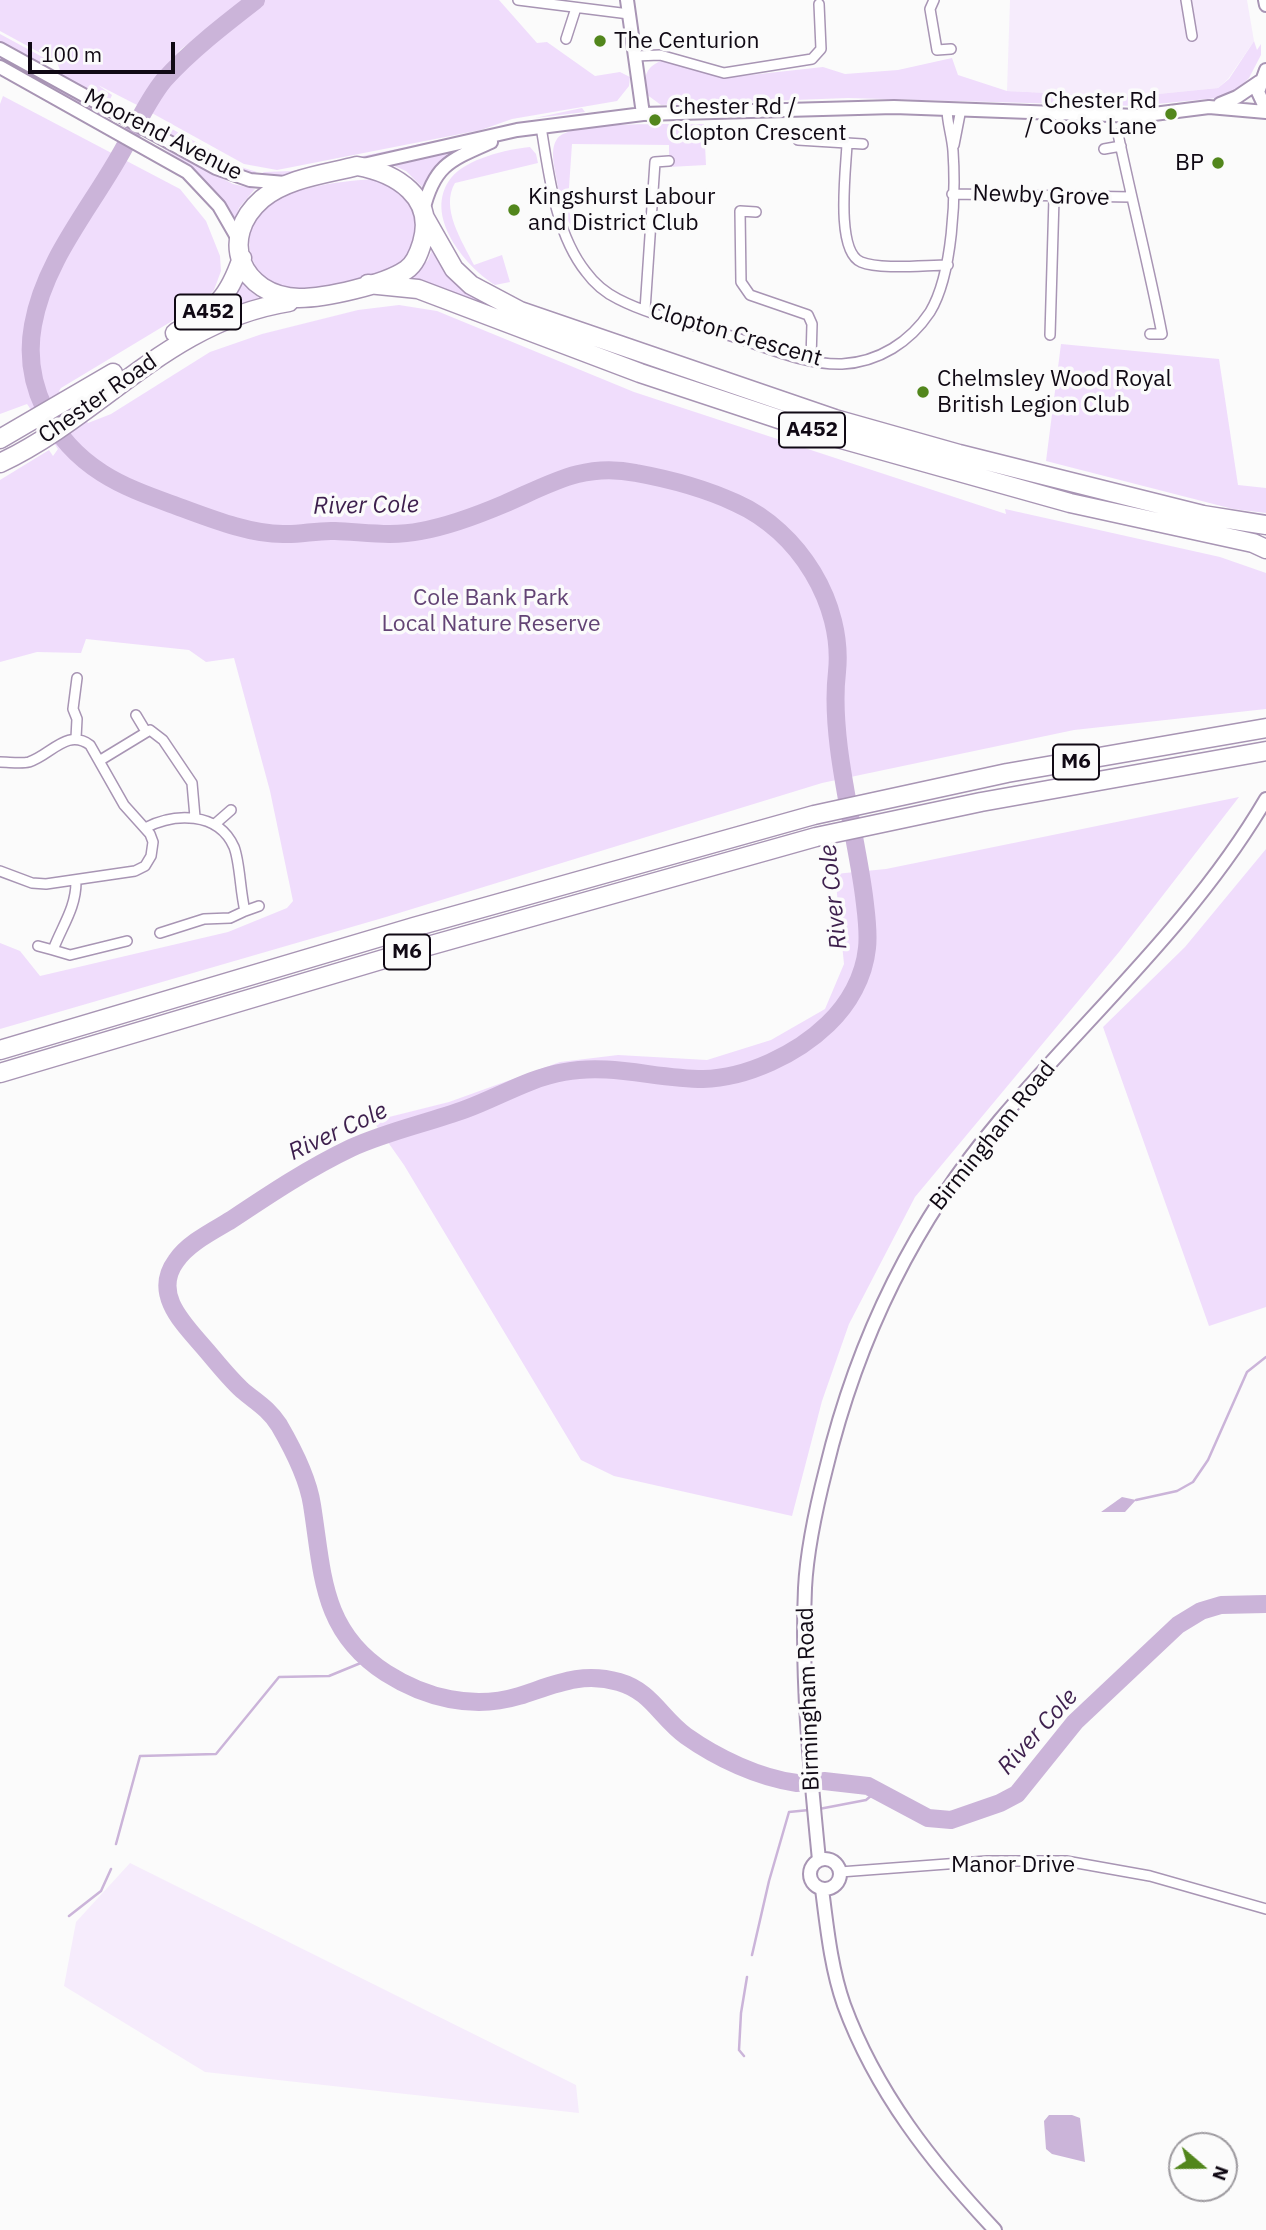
<!DOCTYPE html>
<style>
body{margin:0}
#map{position:relative;width:1266px;height:2230px;overflow:hidden;background:#fbfbfb;font-family:"IBM Plex Sans",sans-serif}
canvas{display:block}
.north{position:absolute;left:1168px;top:2132px;width:70px;height:70px;box-sizing:border-box;background:#fbfbfb;border:2px solid #9d9a9f;border-radius:50%;rotate:110deg;font-size:19px;font-weight:700;line-height:28px;text-align:center;color:#100914}
.north::after{content:'';display:block;margin:auto;width:24px;height:32px;background:#52861c;clip-path:polygon(50% 0,100% 100%,50% 72%,0 100%)}
.scale{position:absolute;left:28px;top:42px;width:147px;height:32px;box-sizing:border-box;border:4px solid #100914;border-top:0;padding-left:9px;font-size:21px;line-height:24px;white-space:nowrap;color:#100914;-webkit-text-stroke:5px #fbfbfb;paint-order:stroke}
</style>
<div id="map">
<canvas width="1266" height="2230"></canvas>
<div class="north">N</div>
<div class="scale">100 m</div>
</div>
<script>
const g = document.querySelector('canvas').getContext('2d');
g.lineJoin = 'round';
function paint(path, color) {
  g.fillStyle = color;
  g.fill(path, 'evenodd');
}
function strokePath(path, color, width, dash) {
  g.strokeStyle = color;
  g.lineWidth = width;
  g.lineCap = dash ? 'butt' : 'round';
  g.setLineDash(dash || []);
  g.stroke(path);
}
function label(font, color, halo, rows, align = 'center') {
  g.font = font + ' "IBM Plex Sans",sans-serif';
  g.lineWidth = 7;
  g.setLineDash([]);
  g.textBaseline = 'middle';
  g.strokeStyle = halo;
  g.fillStyle = color;
  for (const [text, x, y, turn = 0] of rows) {
    g.save();
    g.translate(x, y);
    g.rotate((+turn || 0) * Math.PI / 180);
    g.textAlign = isNaN(turn) ? turn : align;
    if (halo) g.strokeText(text, 0, 0);
    g.fillText(text, 0, 0);
    g.restore();
  }
}
paint(new Path2D(`
 M1010 0H1247L1254 41 1228 79 1218 88 1128 97 1007 91Z
 M130 1863 576 2085 579 2113 205 2072 64 1986 76 1922Z`), '#f6ecfc');
paint(new Path2D(`
 M0 0H245L180 50 137 105 98 85 112 95 109 102 62 76 57 62 0 31Z
 M265 0H499L537 43 547 42 595 76 620 72 630 77 629 86 617 101 512 119 481 130 277 170 244 164 150 112 172 79Z
 M0 34 48 60 40 64 0 42Z
 M1254 41 1257 50 1261 44V55L1249 78 1233 94 1217 98 1136 106 848 98 661 105 646 94C644 78 644 68 661 61L723 78 823 67 845 74 898 70 952 58 958 75 1007 91 1128 97 1218 88 1229 79Z
 M0 57 103 113 101 116 0 60Z
 M3 96 180 189 206 221 220 256 221 271 214 290 202 303 61 388 59 391 88 423 111 414 210 352 262 334 358 310 399 305 437 311 634 392 1006 514 1005 509 1220 557 1266 573V709L1074 730 822 783 386 917 0 1029V943L20 951 40 976 228 932 287 908 293 901 270 791 234 658 206 662 189 650 86 639 81 653 37 652 0 662V480L49 450 53 456 58 449 27 404 0 414V104Z
 M582 108 585 112 535 118Z
 M704 124 706 165 669 167V145L572 144 568 202 572 227C561 212 559 194 556 176 554 165 550 149 557 139 569 120 679 125 704 124Z
 M170 128 244 168 257 172 251 175 234 170 166 132Z
 M467 134 469 136 287 175 257 176 264 172 292 171Z
 M161 147 233 184 255 189 239 208 234 223C216 188 193 169 161 147Z
 M530 147 536 154 538 163 455 183C440 208 462 241 474 265L502 255 510 282 495 285C465 266 422 215 451 178 466 159 507 149 530 147Z
 M450 152 434 168 423 188 406 171 392 165Z
 M377 179C395 187 412 198 415 219 425 279 341 285 299 290 255 294 232 236 265 207 288 187 347 180 377 179Z
 M433 247 458 283 485 303 409 282 428 260Z
 M242 278 250 291 262 300 201 329Z
 M1061 344 1219 359 1238 485 1266 488V513L1233 509 1046 461Z
 M1239 797 1119 952 915 1197 849 1324 822 1401 792 1516 614 1476 581 1460 404 1165 373 1121 449 1102 560 1062 618 1055 707 1060 771 1040 825 1009 844 964 835 874 886 869Z
 M1266 849V1307L1209 1326 1103 1027 1185 947Z`), '#f0ddfc');
paint(new Path2D(`
 M1122 1497 1136 1500 1125 1512H1101Z
 M1049 2115H1072L1080 2118 1085 2162 1052 2154 1046 2149 1044 2121Z`), '#cbb4d9');
strokePath(new Path2D(`
 M1136 1500 1177 1491 1193 1482 1208 1460 1247 1372 1266 1357
 M819 1809 866 1800 877 1791
 M116 1844 140 1756 216 1754 279 1677 329 1676 368 1660
 M69 1916 101 1891 111 1869
 M752 1955 769 1881 789 1812 809 1810
 M744 2056 739 2050 741 2013 747 1977`), '#cbb4d9', 2.5);
strokePath(new Path2D(`
 M256 0C225 24 190 51 164 80 146 102 134 131 120 155 89 210 44 262 33 325 22 384 52 441 102 473 127 489 155 498 182 508 212 519 250 534 283 534 300 535 317 530 335 531 364 532 392 537 421 531 449 526 478 515 504 504 550 484 584 462 636 473 669 479 706 489 736 503 799 531 844 604 837 672 829 739 855 827 864 896 866 913 869 931 867 948 864 977 849 1004 828 1024 797 1054 747 1078 703 1079 656 1079 611 1063 564 1072 529 1078 499 1097 466 1109 428 1123 388 1131 351 1148 309 1168 270 1194 231 1220 213 1231 188 1243 176 1261 151 1295 186 1326 207 1351 218 1364 229 1378 242 1390 256 1402 268 1408 279 1425 293 1449 308 1478 312 1505 323 1574 321 1631 386 1673 425 1698 473 1710 519 1696 554 1685 581 1671 619 1682 651 1691 661 1718 686 1736 717 1758 759 1778 797 1783
 M824 1781 868 1786 928 1818 951 1820 1000 1803 1017 1794 1075 1722 1178 1625 1201 1611 1221 1605 1266 1604`), '#cbb4d9', 18);
const street = new Path2D(`
 M518 0 629 14
 M934 0 930 9 937 50 951 49
 M1186 0 1192 36
 M566 39 576 8
 M635 56 660 55 724 73 812 59 821 49 819 4
 M541 127C549 174 555 233 586 272 594 283 606 293 618 299 651 316 689 323 724 334 762 345 802 365 842 364 879 362 910 342 930 312 953 274 956 195 953 151 952 136 947 123 947 109
 M1118 134C1132 201 1149 267 1162 334H1150
 M798 140 863 144
 M847 144C846 169 835 251 861 262 880 270 925 265 948 265
 M954 145 961 109
 M1104 149 1121 146
 M952 194 1131 197
 M756 212 740 211 741 282 750 295 808 315 812 324 811 360
 M645 310 655 162 669 161
 M1050 335 1054 198
 M136 715 145 730
 M76 738 77 719 73 709 77 678
 M99 761 150 730 163 740 192 783 195 817
 M0 762C9 762 21 764 29 762 51 755 67 728 90 745L124 805 150 834 153 842 151 856 145 866 135 871 46 884 32 883 0 871
 M215 824 231 810
 M145 828C174 813 218 811 234 847 240 862 240 891 245 911L230 918 204 919 160 933
 M76 882C76 908 62 926 53 950L70 955 127 941
 M245 911 259 906
 M38 946 53 950
 M840 1872 987 1861H1066L1150 1876 1266 1909`);
const secondary = new Path2D(`
 M627 0 643 114
 M1265 0 1266 5
 M0 49 216 168 250 180 285 183
 M0 67 187 172 219 206 238 239
 M1266 70 1258 92 1266 109
 M1220 104 1237 97 1259 82
 M363 165 517 130 643 114 894 107 1138 116 1209 107 1266 112
 M423 211C434 165 450 160 491 142
 M810 1874a15 15 0 1 1 30 0a15 15 0 1 1-30 0Z
 M819 1860C810 1769 801 1679 805 1588 807 1548 816 1508 826 1469 857 1340 914 1222 1000 1120 1089 1015 1196 919 1266 799
 M822 1889C827 1928 831 1968 844 2005 876 2092 932 2163 995 2230`);
const highway = new Path2D(`
 M357 166C396 173 436 197 422 243 419 253 415 264 406 270 384 285 325 298 299 298 241 296 217 238 262 199 287 178 326 174 357 166Z
 M425 218 454 269 471 285 520 311 835 419 959 454 1203 515 1266 525
 M368 284 418 289 640 373 827 435 1070 503 1253 543 1266 549
 M175 333C214 308 226 304 242 258
 M0 439 113 373
 M0 463C102 415 169 321 289 302
 M0 1050 414 927 814 815 1007 773 1266 728
 M0 1073 421 948 816 837 981 802 1266 751`);
strokePath(street, '#a895b4', 12);
strokePath(secondary, '#a895b4', 16);
strokePath(highway, '#a895b4', 21);
strokePath(street, '#fff', 9);
strokePath(secondary, '#fff', 12);
strokePath(highway, '#fff', 18);
for (const [x, y, r, color] of [
 [600,41,7,"#52861c"],
 [1171,114,7,"#52861c"],
 [655,120,7,"#52861c"],
 [1218,163,7,"#52861c"],
 [514,210,7,"#52861c"],
 [923,392,7,"#52861c"]
]) {
  const dot = new Path2D();
  dot.arc(x, y, r, 0, 2 * Math.PI);
  g.fillStyle = color;
  g.fill(dot);
  strokePath(dot, '#fbfbfb', 2.5);
}
for (const [x, y, w] of [
 [208,312,66],
 [812,430,66],
 [1076,762,46],
 [407,952,46]
]) {
  const box = new Path2D();
  box.roundRect(x - w / 2, y - 17.5, w, 35, 5);
  g.fillStyle = '#fbfbfb';
  g.fill(box);
  strokePath(box, '#100914', 2);
}
label('bold 21px', '#100914', null, [
 ["A452",208,312],
 ["A452",812,430],
 ["M6",1076,762],
 ["M6",407,952]
]);
label('23px', '#100914', '#fbfbfb', [
 ["The Centurion",614,41],
 ["Chester Rd",1157,101,"right"],
 ["/ Cooks Lane",1157,127,"right"],
 ["Chester Rd /",669,107],
 ["Clopton Crescent",669,133],
 ["BP",1204,163,"right"],
 ["Kingshurst Labour",528,197],
 ["and District Club",528,223],
 ["Chelmsley Wood Royal",937,379],
 ["British Legion Club",937,405]
], 'left');
label('23px', '#100914', '#fbfbfb', [
 ["Moorend Avenue",163,135,27],
 ["Newby Grove",1041,196,2],
 ["Clopton Crescent",736,335,16],
 ["Chester Road",98,399,-35],
 ["Birmingham Road",993,1136,-51],
 ["Birmingham Road",809,1699,-92],
 ["Manor Drive",1013,1865]
]);
label('23px', '#634475', '#fbfbfb', [
 ["Cole Bank Park",491,598],
 ["Local Nature Reserve",491,624]
]);
label('italic 24px', '#3d1f4d', '#fbfbfb', [
 ["River Cole",366,506,-1],
 ["River Cole",834,897,-96],
 ["River Cole",338,1132,-25],
 ["River Cole",1038,1732,-48]
]);
</script>
